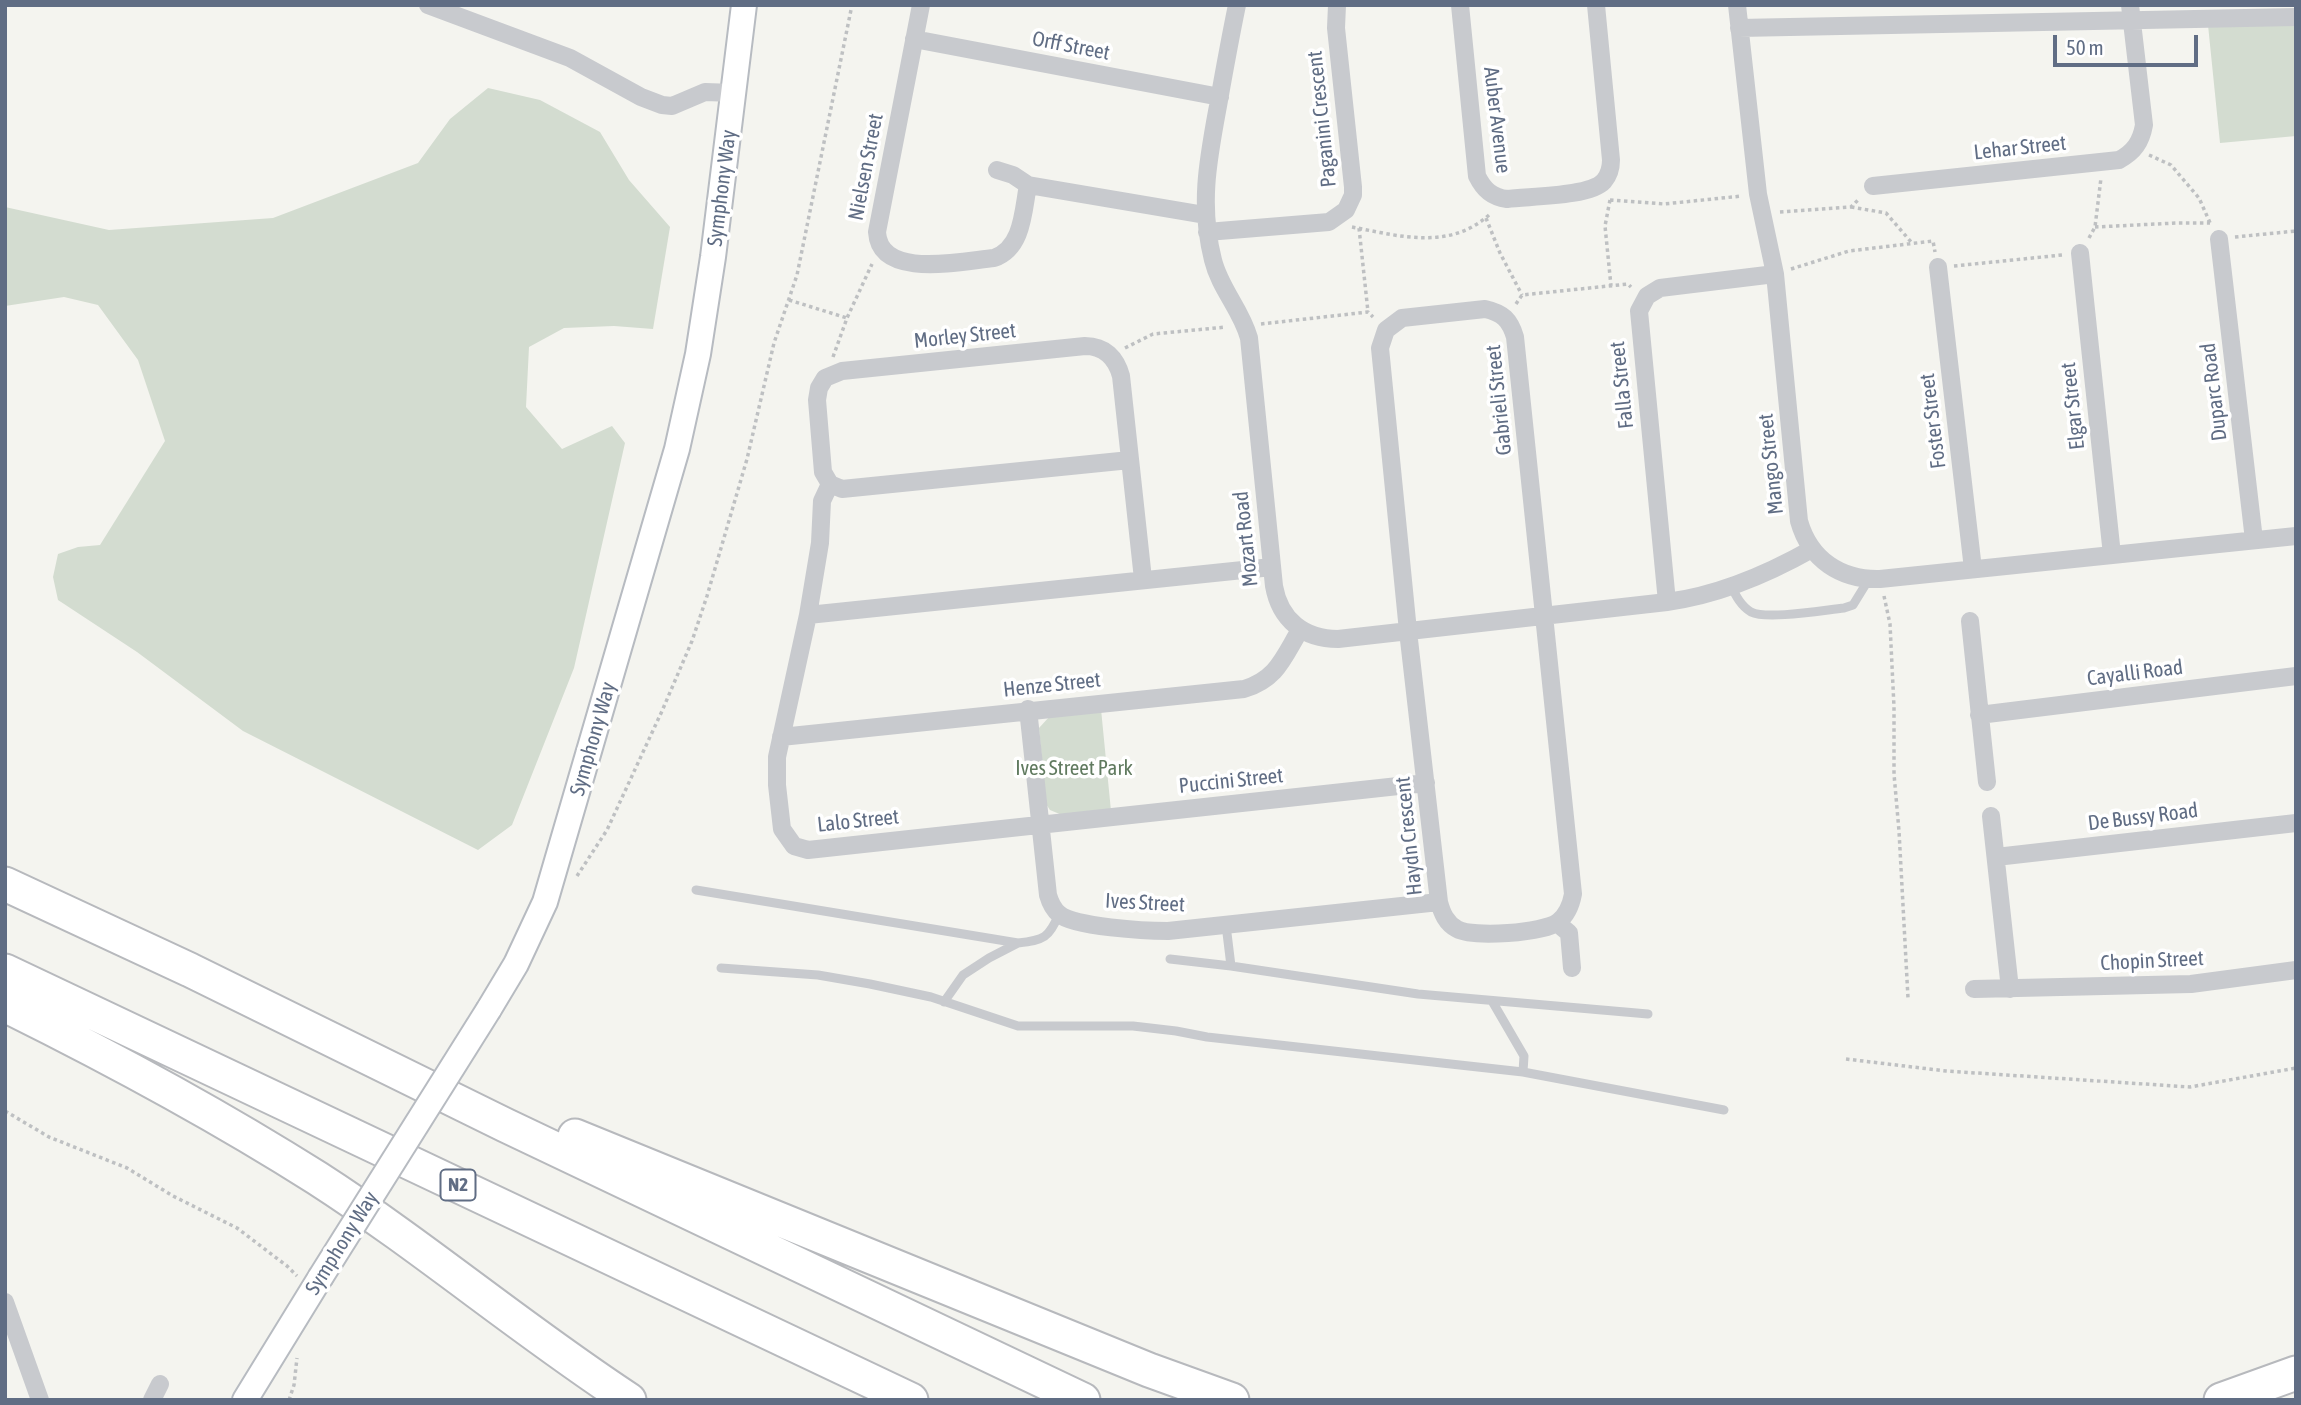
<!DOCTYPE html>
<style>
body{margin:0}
#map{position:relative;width:2301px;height:1405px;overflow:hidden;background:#f4f4ef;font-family:"Asap Condensed",sans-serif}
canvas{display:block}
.frame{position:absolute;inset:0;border:7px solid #606d84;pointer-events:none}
.scale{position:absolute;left:2053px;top:35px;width:145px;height:32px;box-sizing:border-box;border:4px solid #606d84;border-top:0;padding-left:9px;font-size:21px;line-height:24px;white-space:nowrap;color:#606d84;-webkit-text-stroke:5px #fff;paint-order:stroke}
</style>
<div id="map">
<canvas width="2301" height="1405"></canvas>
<div class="frame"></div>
<div class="scale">50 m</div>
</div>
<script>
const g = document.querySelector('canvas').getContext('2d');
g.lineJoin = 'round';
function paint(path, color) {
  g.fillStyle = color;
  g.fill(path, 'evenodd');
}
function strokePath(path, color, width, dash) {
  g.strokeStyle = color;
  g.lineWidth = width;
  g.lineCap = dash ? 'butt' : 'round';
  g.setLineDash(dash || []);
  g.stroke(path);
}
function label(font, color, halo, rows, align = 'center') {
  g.font = font + ' "Asap Condensed",sans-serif';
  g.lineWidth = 7;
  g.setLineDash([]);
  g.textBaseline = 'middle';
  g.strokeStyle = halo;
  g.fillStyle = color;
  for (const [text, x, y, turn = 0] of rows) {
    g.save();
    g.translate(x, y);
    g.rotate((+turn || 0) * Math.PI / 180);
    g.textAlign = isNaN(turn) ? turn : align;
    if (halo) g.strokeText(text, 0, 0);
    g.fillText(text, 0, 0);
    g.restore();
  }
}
paint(new Path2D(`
 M2296 23V136L2220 143 2208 25Z
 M488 88 540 100 600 132 629 180 670 227 653 329 614 326 564 328 529 347 526 407 562 449 612 426 625 443 574 668 512 825 478 850 243 731 137 652 58 600 53 577 58 554 78 547 100 545 165 441 138 360 98 305 64 297 5 306V207L109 230 273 218 418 163 450 119Z
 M1101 709 1111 811 1062 815 1050 810 1046 804 1039 728 1050 716Z`), '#d3dcd0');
const secondary = new Path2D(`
 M489 1009 516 964 545 902 677 449 698 354 713 257 744 5
 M245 1400 320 1278`);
const highway = new Path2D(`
 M5 884 190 970 505 1125 1083 1400
 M5 971 911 1400
 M5 1005C112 1058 216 1114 317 1178 424 1247 522 1330 629 1400
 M575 1136 1149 1370 1232 1400
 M2221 1400 2296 1373`);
strokePath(secondary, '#b7bbc1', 28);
strokePath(highway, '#b7b9bd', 37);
strokePath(new Path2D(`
 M2149 155 2171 165 2199 198 2211 225
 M1610 200 1664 204 1742 196
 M1610 200 1605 226 1611 286
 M1851 207 1886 213 1912 243
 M1780 212 1851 207 1860 198
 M1486 218 1500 253 1522 295
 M1352 227C1399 236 1450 251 1490 214
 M2095 227 2177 223H2210
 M1359 228 1368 312
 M2235 237 2296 231
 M2089 238 2095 227 2101 178
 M1954 266 2062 255
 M1791 269 1849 251 1933 241 1935 252
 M789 300 847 318
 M1516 304 1522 295 1628 284 1631 287
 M1261 324 1368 312 1373 317
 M1125 348 1153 334 1226 327
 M833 357 847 318 872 264
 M1884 596 1890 624 1894 707V774L1899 831 1908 998
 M577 876 607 830 662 711 692 641 707 596 747 459 774 343 797 275 852 5
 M1846 1059 1946 1071 2190 1087 2296 1068
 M5 1111 49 1137 127 1168 173 1196 237 1228 287 1266 297 1276
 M289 1400 294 1385 297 1358`), '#bec0c2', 3.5, [3.5, 3.5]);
strokePath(new Path2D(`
 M1731 586C1736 596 1741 606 1751 612 1767 620 1824 610 1844 608L1853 605 1869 579
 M696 890 1018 943C1044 940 1049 938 1059 914
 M1226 925 1231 966
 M1170 959 1231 966 1418 994 1648 1014
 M721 968 818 975 870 984 931 997 1018 1026H1133L1176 1031 1207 1037 1523 1072 1724 1110
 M1492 1001 1524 1056 1523 1072
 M944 1002 963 975 989 958 1018 943`), '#c8cace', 9);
strokePath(new Path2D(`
 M428 5 570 58 641 97 662 105 672 106 705 92 734 93
 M921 5 877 232C880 280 962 261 994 258 1023 248 1023 211 1028 185L1205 215
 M1237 5C1230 39 1224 72 1218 106 1208 160 1199 205 1213 260 1220 289 1241 309 1249 338L1274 586C1280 620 1304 639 1338 639L1667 602C1719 595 1766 575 1812 549
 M1460 5 1477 176C1484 190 1492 197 1507 199 1529 196 1590 197 1604 181 1609 175 1611 167 1611 160L1596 5
 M1737 5 1758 194 1775 274 1799 521C1810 560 1841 580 1880 579L2296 536
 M1739 28 2296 17
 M914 39 1220 97
 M997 170 1013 175 1028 185
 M1873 186 2119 160C2134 152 2141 142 2144 125L2130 5
 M1207 232 1329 222 1346 210 1353 195V187L1336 28 1337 5
 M2219 239 2254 540
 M2080 253 2112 555
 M1938 267 1973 569
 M1485 309C1503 313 1510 320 1515 337L1573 894C1571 905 1567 915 1558 922 1543 933 1473 938 1457 929 1446 923 1442 913 1439 902L1408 631 1380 348 1386 330 1402 318Z
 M1130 460 842 489 830 484 823 472 817 400 819 388 825 378 842 371 1085 346C1105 346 1116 358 1121 376L1143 579
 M1272 567 808 615 777 757V785L782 829 794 846 808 850 1426 783
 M1667 602 1639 311 1647 296 1660 288 1775 274
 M808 615 820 543 822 501 830 484
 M1970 621 1987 782
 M1028 709 1048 895C1050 902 1053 909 1059 914 1074 927 1146 931 1168 931L1439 902
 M1979 715 2296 676
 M781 737 1244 689C1277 679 1283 658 1300 630
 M1991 816 2010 989
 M1996 857 2296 823
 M1557 923 1569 933 1572 968
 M1974 989 2191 984 2296 970
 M5 1302 40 1400
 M152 1400 160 1384`), '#c8cace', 18);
strokePath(secondary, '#fff', 24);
strokePath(highway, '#fff', 33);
const secondaryBridge = new Path2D(`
 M320 1278 489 1009`);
strokePath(secondaryBridge, '#b7bbc1', 28, []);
strokePath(secondaryBridge, '#fff', 24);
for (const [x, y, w] of [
 [458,1185,35]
]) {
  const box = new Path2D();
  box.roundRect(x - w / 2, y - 15.5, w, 31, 5);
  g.fillStyle = '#fff';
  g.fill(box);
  strokePath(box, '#606d84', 2);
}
label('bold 19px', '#606d84', null, [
 ["N2",458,1185]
]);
label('21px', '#606d84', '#fff', [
 ["Orff Street",1071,46,11],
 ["Paganini Crescent",1322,119,-96],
 ["Auber Avenue",1497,120,83],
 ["Lehar Street",2020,148,-6],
 ["Nielsen Street",866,167,-79],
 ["Symphony Way",722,188,-83],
 ["Morley Street",965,336,-6],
 ["Falla Street",1622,385,-96],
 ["Duparc Road",2214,392,-97],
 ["Gabrieli Street",1499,400,-96],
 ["Elgar Street",2073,406,-96],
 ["Foster Street",1933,421,-97],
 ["Mango Street",1771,464,-96],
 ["Mozart Road",1246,539,-96],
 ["Cayalli Road",2135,673,-7],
 ["Henze Street",1052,685,-6],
 ["Symphony Way",593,739,-74],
 ["Puccini Street",1231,781,-6],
 ["De Bussy Road",2143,817,-7],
 ["Lalo Street",858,821,-6],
 ["Haydn Crescent",1409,836,-96],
 ["Ives Street",1145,903,3],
 ["Chopin Street",2152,961,-3],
 ["Symphony Way",342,1243,-58]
]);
label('21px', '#607a5f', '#fff', [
 ["Ives Street Park",1074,768]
]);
</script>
